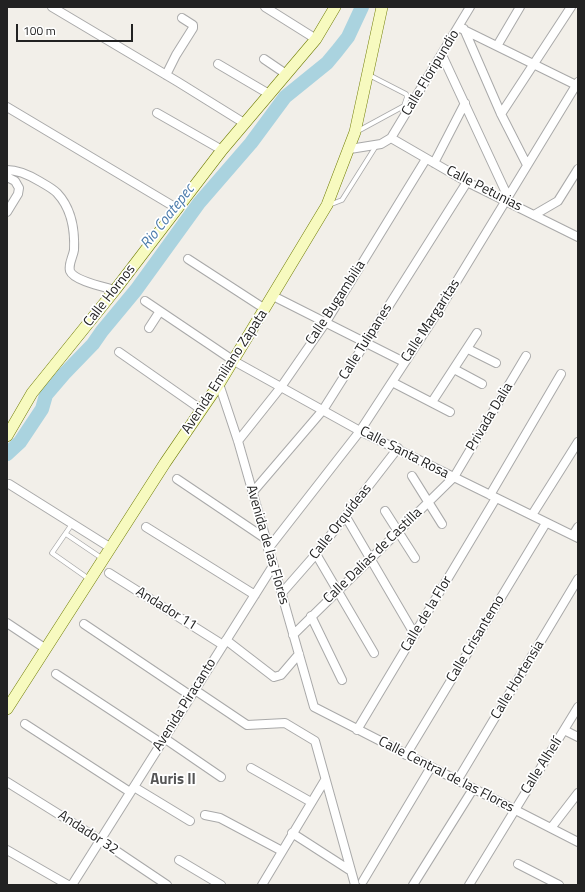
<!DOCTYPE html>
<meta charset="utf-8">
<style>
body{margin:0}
#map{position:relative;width:585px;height:892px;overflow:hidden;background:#f2efe9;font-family:"Titillium Web",sans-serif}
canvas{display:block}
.frame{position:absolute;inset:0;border:8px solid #222;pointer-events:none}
.scale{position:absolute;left:16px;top:24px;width:117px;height:18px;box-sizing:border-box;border:2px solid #222;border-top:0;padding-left:5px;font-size:12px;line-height:14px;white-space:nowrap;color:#222;-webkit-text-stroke:3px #fff;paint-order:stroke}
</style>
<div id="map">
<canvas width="585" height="892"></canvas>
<div class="frame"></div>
<div class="scale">100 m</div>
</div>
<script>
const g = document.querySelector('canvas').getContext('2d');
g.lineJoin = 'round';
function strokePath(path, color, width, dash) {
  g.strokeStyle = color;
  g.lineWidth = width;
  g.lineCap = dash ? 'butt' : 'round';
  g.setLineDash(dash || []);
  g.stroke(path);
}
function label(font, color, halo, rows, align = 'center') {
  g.font = font + ' "Titillium Web",sans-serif';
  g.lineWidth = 3.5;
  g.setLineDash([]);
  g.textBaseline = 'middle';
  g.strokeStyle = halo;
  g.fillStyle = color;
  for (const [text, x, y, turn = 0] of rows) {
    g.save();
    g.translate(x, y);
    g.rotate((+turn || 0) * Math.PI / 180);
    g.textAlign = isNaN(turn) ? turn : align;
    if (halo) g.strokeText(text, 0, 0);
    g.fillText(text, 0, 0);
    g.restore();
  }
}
strokePath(new Path2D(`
 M7 454 20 442 42 409 46 395 64 374 93 344 102 331 136 290 199 203 251 143 285 97 327 63 337 51 348 37 362 7`), '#aad3df', 14);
const lane = new Path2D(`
 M358 131 404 106 407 97 406 94 369 75
 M329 205 342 200 376 146
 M72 524 52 553 89 579
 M66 534 103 559`);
const street = new Path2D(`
 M52 7 178 82 244 123
 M265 7 316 39
 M462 29 576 85
 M464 29 501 114 527 165
 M497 46 520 7
 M442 55 508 197
 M264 59 286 74
 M218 64 269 94
 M166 75 176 55 193 28V25L182 18
 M7 107 178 209
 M157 113 222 150
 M501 114 571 7
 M391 138 467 182 578 237
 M350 149 381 144 391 138 470 7
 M434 163 465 103
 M7 170C19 170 29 175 39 181 44 184 52 188 57 193 72 209 75 229 74 250 73 257 68 264 70 271 74 281 105 287 115 290
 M7 177 15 181 19 188 18 194 7 212
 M534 215 558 201 578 169
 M188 259 265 309
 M273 296 404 362
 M145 301 234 361 360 431 578 538
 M149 328 160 311
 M468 349 496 363
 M119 352 202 410
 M454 369 482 384
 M392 382 450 412
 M219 384 238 441 314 707 578 842
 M432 402 477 333
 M238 441 281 387 326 322 426 159
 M412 476 442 524
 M177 479 266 539
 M9 484 111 548
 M252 493 323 410 467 182
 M490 495 561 374
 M385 511 415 558
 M532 515 578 442
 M346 517 415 635
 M146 527 255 595
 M573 535 578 527
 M268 549 360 431 441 307 578 82
 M316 554 374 653
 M109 573 223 645
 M281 594 316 554 398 448
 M311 616 342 680
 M7 623 46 649
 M84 624 191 696
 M293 635 454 477 526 356
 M226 640 274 677 281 675 299 654
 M56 674 161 743
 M195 690 247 725 285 723 315 741 355 885
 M25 724 130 792
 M357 730 496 498
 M564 730 578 737
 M164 738 221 777
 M406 755 546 523
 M251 768 311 802
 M457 781 578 579
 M7 782 100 840 167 885
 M134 787 190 821
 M205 815 220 818 282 851
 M551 828 578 793
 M292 833 351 871
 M7 850 68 885
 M179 860 221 885
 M518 864 559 885
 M363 881 431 767
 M72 885 273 566
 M262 885 325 780
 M413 885 473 789
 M469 885 578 707`);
const secondary = new Path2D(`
 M7 436 32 393 115 290 222 150 316 39 335 7
 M7 709 165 463 219 384 327 205 355 132 382 7`);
strokePath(lane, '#a9a9a9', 5.5);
strokePath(street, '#a9a9a9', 10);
strokePath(secondary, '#707d05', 12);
strokePath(lane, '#fff', 4);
strokePath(street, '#fff', 8);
strokePath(secondary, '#f7fabf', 11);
label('14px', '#222', '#fff', [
 ["Calle Floripundio",431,73,-59],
 ["Calle Petunias",484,189,27],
 ["Calle Hornos",110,296,-52],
 ["Calle Bugambilia",336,303,-57],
 ["Calle Margaritas",431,321,-57],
 ["Calle Tulipanes",366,342,-58],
 ["Avenida Emiliano Zapata",225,372,-57],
 ["Privada Dalia",490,417,-59],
 ["Calle Santa Rosa",404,453,27],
 ["Calle Orquídeas",341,522,-52],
 ["Avenida de las Flores",267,545,74],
 ["Calle Dalias de Castilla",373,556,-44],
 ["Andador 11",166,609,32],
 ["Calle de la Flor",427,614,-59],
 ["Calle Crisantemo",476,639,-59],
 ["Calle Hortensia",518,680,-59],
 ["Avenida Piracanto",185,705,-58],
 ["Calle Alhelí",542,766,-58],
 ["Calle Central de las Flores",446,775,27],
 ["Andador 32",88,833,33]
]);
label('italic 15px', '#4a7aab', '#fff', [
 ["Rio Coatepec",168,217,-52]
]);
label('bold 15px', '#555', '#fff', [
 ["Auris II",173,780]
]);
</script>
